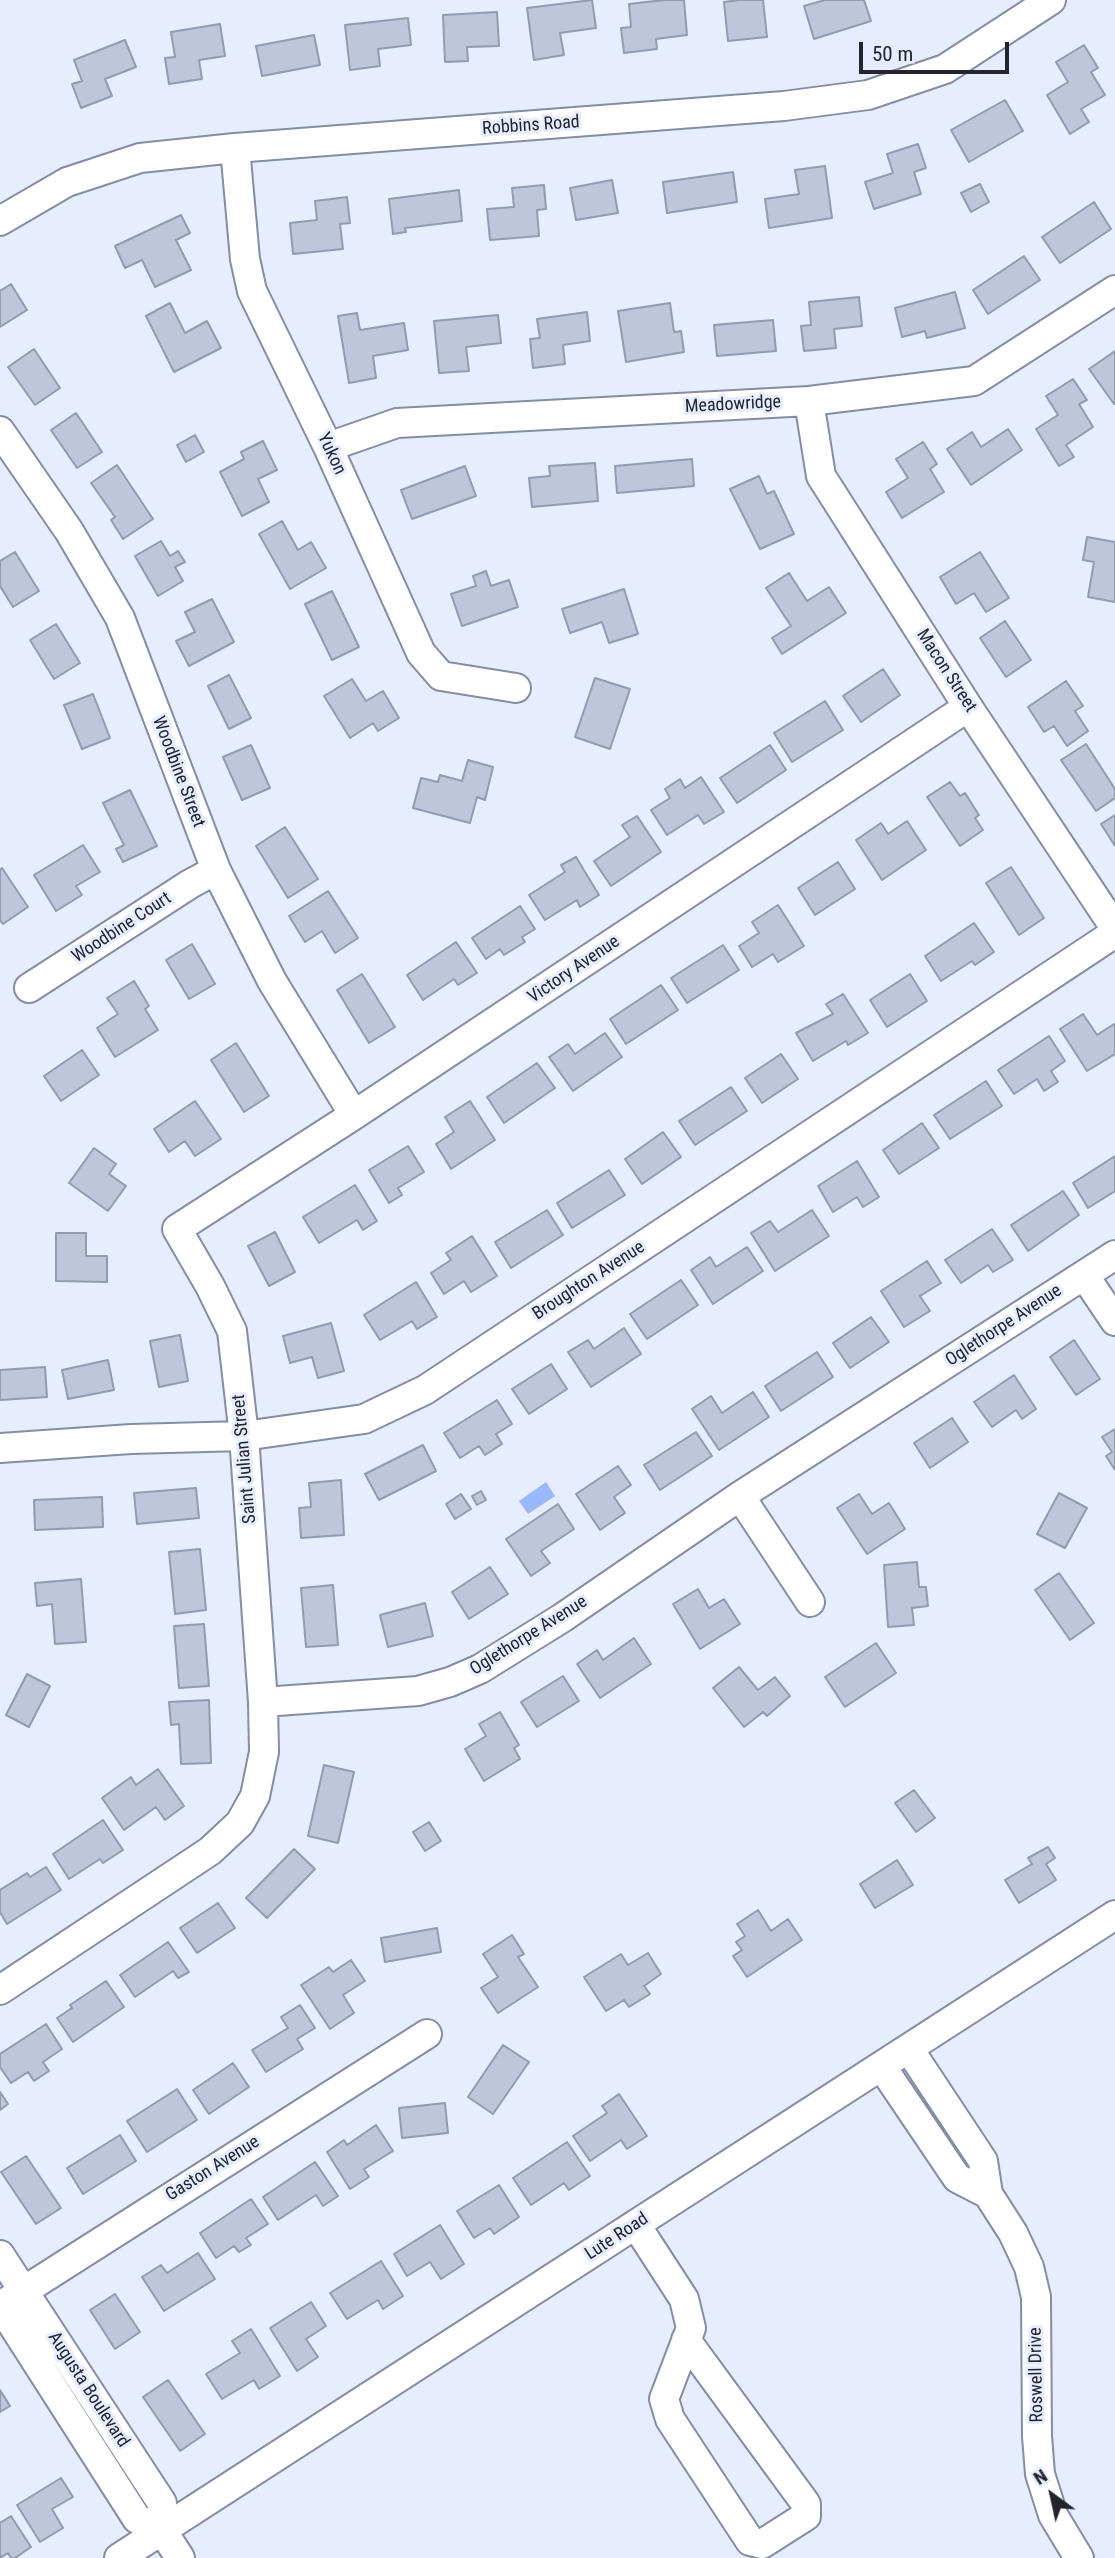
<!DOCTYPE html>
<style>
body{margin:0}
#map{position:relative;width:1115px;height:2558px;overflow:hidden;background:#e5edfe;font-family:"Roboto Condensed",sans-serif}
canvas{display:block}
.north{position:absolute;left:1017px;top:2460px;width:70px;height:70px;-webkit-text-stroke:5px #e5edfe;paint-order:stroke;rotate:327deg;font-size:19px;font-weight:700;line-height:28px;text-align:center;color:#22252d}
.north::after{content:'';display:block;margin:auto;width:24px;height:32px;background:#22252d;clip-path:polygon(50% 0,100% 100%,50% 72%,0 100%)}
.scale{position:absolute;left:859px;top:42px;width:150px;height:32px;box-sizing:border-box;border:4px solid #22252d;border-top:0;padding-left:9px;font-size:21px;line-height:24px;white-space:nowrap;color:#22252d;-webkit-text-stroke:5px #e5edfe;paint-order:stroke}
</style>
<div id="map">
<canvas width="1115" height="2558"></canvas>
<div class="north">N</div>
<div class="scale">50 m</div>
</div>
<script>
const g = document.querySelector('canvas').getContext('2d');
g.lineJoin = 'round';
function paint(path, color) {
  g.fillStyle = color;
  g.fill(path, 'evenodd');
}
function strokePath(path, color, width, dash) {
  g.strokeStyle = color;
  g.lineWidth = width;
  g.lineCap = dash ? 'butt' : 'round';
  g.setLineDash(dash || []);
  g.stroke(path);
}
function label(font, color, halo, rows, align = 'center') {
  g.font = font + ' "Roboto Condensed",sans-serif';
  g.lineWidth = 6;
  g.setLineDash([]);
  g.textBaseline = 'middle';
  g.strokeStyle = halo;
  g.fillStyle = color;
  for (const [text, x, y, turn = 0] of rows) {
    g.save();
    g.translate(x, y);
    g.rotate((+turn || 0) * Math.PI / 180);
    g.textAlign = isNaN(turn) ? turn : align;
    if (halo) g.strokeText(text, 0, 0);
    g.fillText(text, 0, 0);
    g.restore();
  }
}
paint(new Path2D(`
 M546 1482 555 1496 528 1514 519 1501Z`), '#9bb8fc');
const building = new Path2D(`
 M592 0 596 28 560 33 564 55 534 60 527 8Z
 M664 0H684L687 35 656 39 657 49 624 53 621 28 631 27 629 4Z
 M739 0H763L767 37 728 41 724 2Z
 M825 0H864L871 21 814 39 804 6Z
 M497 12 499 46 467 47 468 61 445 62 443 15Z
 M408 18 411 45 378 49 380 66 350 70 345 25Z
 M220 24 225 56 199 60 202 79 169 84 165 58 175 57 171 32Z
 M314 35 320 65 262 76 256 46Z
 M125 40 136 67 105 79 112 96 81 108 72 84 82 81 74 60Z
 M1084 45 1098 68 1091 72 1105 95 1081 109 1089 122 1070 134 1047 95 1068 82 1056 62Z
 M1005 100 1023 131 969 162 951 130Z
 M918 144 926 168 914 172 921 194 874 209 865 182 893 173 887 154Z
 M825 166 832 218 769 228 765 199 799 194 795 170Z
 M733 172 737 202 667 213 663 182Z
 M612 180 618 213 576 220 570 188Z
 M980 184 989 202 971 212 961 193Z
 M544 185 546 209 537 210 539 236 490 240 487 209 514 207 512 188Z
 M459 190 462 221 405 228 406 232 393 234 389 199Z
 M347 197 350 223 340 224 343 249 293 254 290 223 317 220 315 201Z
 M1094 202 1111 229 1060 263 1042 237Z
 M181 215 190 233 176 240 191 270 155 287 142 260 125 268 115 246Z
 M1024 256 1040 280 988 314 973 290Z
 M11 284 27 310 0 327V291Z
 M955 292 965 328 927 338 925 331 902 337 895 308Z
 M859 297 862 326 834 329 836 348 804 351 801 326 811 325 809 302Z
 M170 303 185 333 207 321 221 348 174 372 146 316Z
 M670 303 674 332 681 331 684 352 626 362 618 311Z
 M587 312 590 341 563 345 565 364 533 368 530 339 540 338 537 319Z
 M357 313 360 330 404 323 408 350 373 356 376 378 349 383 338 316Z
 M498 315 501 343 466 347 469 371 439 373 434 321Z
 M773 320 776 351 717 356 714 325Z
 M34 349 60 388 35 405 8 367Z
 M1115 351V403L1114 404 1089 369Z
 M1073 379 1087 400 1079 404 1093 427 1066 445 1074 457 1059 466 1036 429 1058 415 1046 396Z
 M76 413 102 452 77 468 51 430Z
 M1008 429 1022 450 971 485 947 449 972 432 981 447Z
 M195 435 204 452 186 462 177 445Z
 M263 441 277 470 258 479 269 502 242 516 220 472 244 459 241 452Z
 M923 442 937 464 930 469 944 492 902 518 886 492 908 478 896 459Z
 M692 459 694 486 617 493 615 466Z
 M595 463 598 501 532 507 529 478 550 476 549 466Z
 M117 465 153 519 123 539 111 520 115 517 91 483Z
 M465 466 476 496 412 519 401 490Z
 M759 476 767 494 774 491 794 534 760 549 730 489Z
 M282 521 298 550 311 542 326 568 290 589 259 534Z
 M1087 537 1115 542V602L1088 597 1094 562 1083 560Z
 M161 541 170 556 178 551 185 562 175 567 183 581 158 596 135 556Z
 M15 552 39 591 13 607 0 586V561Z
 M980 552 1009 598 986 612 974 593 956 604 940 577Z
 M486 571 491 586 509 580 518 607 462 626 451 594 476 586 473 576Z
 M789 573 807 601 829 587 846 613 782 654 772 638 791 626 766 588Z
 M624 589 638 634 609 643 602 622 570 633 562 609Z
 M332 591 359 647 332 660 305 604Z
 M212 599 234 642 189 666 176 641 195 632 185 612Z
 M1005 621 1031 660 1006 677 980 638Z
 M56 624 80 663 54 679 30 640Z
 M883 669 900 695 861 722 843 696Z
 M229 675 251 718 229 729 208 686Z
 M595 678 630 689 610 749 575 737Z
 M352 679 366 701 383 691 399 718 378 731 373 723 350 738 324 696Z
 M1066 681 1083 706 1075 711 1088 731 1067 746 1054 726 1044 732 1028 707Z
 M93 694 110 738 82 749 64 705Z
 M825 701 843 730 792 762 774 733Z
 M1086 744 1115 789V798L1096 811 1061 760Z
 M251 745 270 788 242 800 223 757Z
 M770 745 786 770 737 803 720 778Z
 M468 760 493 767 485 800 477 797 470 823 413 808 421 778 438 782 440 775 462 781Z
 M701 777 724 812 704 824 698 815 667 835 651 810 670 798 665 789 680 779 685 788Z
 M950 782 960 796 965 793 979 815 975 818 983 830 960 846 927 797Z
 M130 790 157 846 123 862 116 849 124 845 103 803Z
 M1115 815V846L1101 824Z
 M637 816 661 852 611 886 594 861 630 837 622 825Z
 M907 821 926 850 882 880 856 840 881 823 888 834Z
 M285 827 318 879 288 898 256 846Z
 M83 845 100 872 76 886 82 895 56 911 34 875Z
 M576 857 599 895 580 907 577 900 545 920 529 895 565 872 561 865Z
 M838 862 855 889 815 915 798 888Z
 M1011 867 1044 918 1019 935 986 883Z
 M2 868 28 907 3 924 0 920V870Z
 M328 891 358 938 335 953 322 931 305 942 289 916Z
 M778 905 804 946 778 962 773 954 752 967 739 946 759 933 752 922Z
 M520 906 535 929 522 937 525 942 504 955 500 949 486 959 472 938Z
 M974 923 994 952 975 965 972 961 941 981 925 956Z
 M456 942 477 973 458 985 454 979 423 1000 407 975Z
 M192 944 215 984 189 999 166 960Z
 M723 945 739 970 687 1003 671 978Z
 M362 974 395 1027 369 1043 337 990Z
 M910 974 927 1001 887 1027 870 1000Z
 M134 981 149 1006 145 1009 158 1030 115 1057 97 1028 118 1014 107 998Z
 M661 985 678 1010 626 1044 610 1019Z
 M843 994 868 1033 848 1045 846 1041 813 1061 796 1033 833 1014 826 1004Z
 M1083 1014 1097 1035 1114 1024 1115 1026V1054L1087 1071 1060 1029Z
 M605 1033 622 1057 573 1091 549 1057 568 1044 575 1054Z
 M1049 1036 1065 1061 1051 1071 1058 1082 1044 1091 1037 1079 1014 1094 998 1070Z
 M236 1043 269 1096 244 1112 211 1060Z
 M82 1050 99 1075 61 1101 44 1076Z
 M781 1054 798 1079 762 1103 745 1078Z
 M537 1063 555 1088 504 1123 487 1097Z
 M986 1081 1002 1106 950 1139 934 1115Z
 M731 1087 747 1111 695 1145 679 1121Z
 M195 1101 221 1139 195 1156 185 1141 169 1152 154 1129Z
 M470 1101 495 1140 451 1169 436 1144 454 1132 445 1117Z
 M922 1123 939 1148 899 1174 883 1150Z
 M663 1132 681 1157 642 1184 625 1159Z
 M408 1146 424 1172 398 1188 402 1195 389 1203 369 1170Z
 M94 1148 116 1164 109 1174 126 1186 108 1211 69 1183Z
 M1115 1156V1191L1088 1208 1073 1183Z
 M857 1161 879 1197 863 1207 857 1197 833 1212 818 1186Z
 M609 1170 625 1195 572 1228 557 1203Z
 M355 1185 377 1221 363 1230 357 1220 319 1243 303 1217Z
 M1063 1191 1079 1215 1028 1251 1011 1225Z
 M547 1210 563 1235 511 1268 495 1242Z
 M812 1210 829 1236 775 1271 751 1233 770 1221 778 1232Z
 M992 1229 1013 1260 993 1272 988 1265 961 1283 945 1260Z
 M275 1232 295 1272 269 1286 248 1246Z
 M56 1233H86V1256H107V1282L56 1281Z
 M472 1236 497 1276 471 1292 464 1281 444 1294 431 1273 451 1260 446 1253Z
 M747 1247 763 1271 713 1304 691 1270 710 1257 716 1267Z
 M927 1261 941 1283 920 1296 930 1311 904 1327 881 1291Z
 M681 1280 698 1305 647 1339 630 1314Z
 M416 1282 437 1317 417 1329 412 1321 380 1340 364 1315Z
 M871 1317 889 1342 850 1368 833 1343Z
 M331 1323 344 1371 318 1378 312 1357 290 1363 283 1336Z
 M624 1328 641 1354 591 1387 568 1352 588 1340 594 1349Z
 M180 1335 188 1381 159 1387 150 1341Z
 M1074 1340 1100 1379 1076 1395 1050 1357Z
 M817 1352 833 1377 781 1411 765 1386Z
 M108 1360 114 1390 68 1399 62 1370Z
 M551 1364 567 1389 529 1414 512 1389Z
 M45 1367 47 1397 0 1400V1370Z
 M1014 1375 1036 1409 1022 1419 1016 1410 992 1427 974 1402Z
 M753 1392 769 1417 719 1450 692 1409 711 1396 722 1413Z
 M497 1400 512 1424 496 1434 502 1444 485 1455 479 1446 460 1458 444 1433Z
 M952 1418 968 1442 930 1468 914 1443Z
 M1115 1429V1470L1106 1456 1112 1452 1102 1437Z
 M696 1432 712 1456 660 1490 644 1465Z
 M423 1445 436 1471 379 1500 365 1474Z
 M618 1466 631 1485 614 1497 625 1513 600 1530 576 1494Z
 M341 1480 344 1535 301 1538 299 1508 311 1507 309 1483Z
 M196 1488 199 1518 137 1524 134 1493Z
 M481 1491 486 1500 477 1505 472 1496Z
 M1059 1493 1087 1508 1065 1548 1037 1534Z
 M461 1494 471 1509 455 1519 446 1504Z
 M859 1494 872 1514 889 1503 905 1529 867 1554 837 1508Z
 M102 1497 103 1527 35 1530 34 1500Z
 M558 1504 574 1529 541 1551 550 1563 531 1576 506 1539Z
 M200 1549 206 1610 175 1614 169 1552Z
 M917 1562 919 1587H926L928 1606 912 1608 914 1625 888 1627 884 1565Z
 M490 1567 508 1594 469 1619 452 1592Z
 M1059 1573 1094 1623 1070 1640 1035 1590Z
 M81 1579 86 1642 55 1644 52 1604 37 1606 35 1583Z
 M333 1585 338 1645 306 1647 301 1588Z
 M698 1589 709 1608 724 1599 740 1624 700 1649 673 1604Z
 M425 1603 433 1636 388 1647 380 1615Z
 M204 1624 209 1686 179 1688 174 1626Z
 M634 1638 651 1664 600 1698 577 1664 597 1650 603 1660Z
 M876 1643 896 1673 845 1707 825 1677Z
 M739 1667 758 1690 775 1677 790 1696 767 1716 763 1712 744 1727 713 1688Z
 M27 1674 50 1686 29 1727 6 1715Z
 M563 1676 579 1701 537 1727 521 1702Z
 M209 1700 211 1763 181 1764 179 1724 171 1725 169 1702Z
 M500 1712 519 1745 514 1748 520 1759 484 1781 465 1749 486 1736 479 1724Z
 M324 1765 354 1772 338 1843 308 1836Z
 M158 1769 184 1806 165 1820 156 1807 124 1830 102 1798 131 1777 136 1785Z
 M914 1790 935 1818 916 1832 895 1803Z
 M103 1820 123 1850 103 1863 100 1859 69 1879 53 1854Z
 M429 1822 441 1841 425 1851 413 1832Z
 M1048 1847 1055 1858 1046 1864 1056 1880 1019 1903 1005 1880 1032 1864 1028 1858Z
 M294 1849 315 1869 267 1918 246 1898Z
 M897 1860 913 1885 875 1908 860 1884Z
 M46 1867 61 1890 7 1924 0 1912V1890L27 1873 30 1877Z
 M218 1903 235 1928 197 1953 180 1928Z
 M758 1910 771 1931 788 1919 802 1940 747 1977 733 1956 742 1950 736 1942 745 1936 737 1924Z
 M437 1928 441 1952 385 1962 381 1938Z
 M512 1935 524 1954 518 1957 538 1987 498 2013 481 1988 498 1977 483 1954Z
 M168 1942 189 1972 178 1978 173 1971 135 1997 120 1975Z
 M648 1953 661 1974 644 1986 650 1994 629 2007 624 2000 606 2011 584 1977 621 1954 628 1965Z
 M351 1960 365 1981 343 1995 354 2013 330 2029 301 1985 329 1967 333 1972Z
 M106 1981 124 2007 73 2042 57 2018 72 2008 70 2005Z
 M300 2005 315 2028 297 2039 303 2049 266 2072 252 2050 288 2028 281 2017Z
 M46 2024 62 2049 43 2062 49 2071 34 2081 28 2072 11 2083 0 2067V2054Z
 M503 2045 529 2062 493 2114 468 2097Z
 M233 2063 249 2087 209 2114 193 2090Z
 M177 2089 197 2120 147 2152 127 2121Z
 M0 2092 8 2104 0 2110Z
 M619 2094 647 2136 627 2149 621 2140 590 2161 573 2136 607 2113 602 2106Z
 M445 2103 448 2133 402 2138 399 2108Z
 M376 2125 393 2151 364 2169 369 2177 350 2189 327 2152 344 2140 347 2145Z
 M120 2135 136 2161 83 2194 67 2168Z
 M567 2142 590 2176 569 2190 564 2183 531 2205 513 2178Z
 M26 2156 61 2208 36 2224 1 2172Z
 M315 2162 338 2196 323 2206 316 2195 278 2220 263 2197Z
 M499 2185 519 2217 494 2234 490 2228 474 2238 457 2211Z
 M251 2199 268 2224 246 2238 251 2245 239 2252 234 2246 216 2258 200 2233Z
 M440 2225 464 2264 441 2279 430 2262 407 2276 394 2254Z
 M198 2253 215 2279 164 2311 142 2277 161 2265 167 2273Z
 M381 2261 403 2296 383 2309 378 2300 347 2319 330 2293Z
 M115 2294 140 2332 115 2349 90 2310Z
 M311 2302 326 2326 306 2339 318 2357 297 2371 270 2328Z
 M251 2329 280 2376 259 2389 254 2380 222 2399 206 2374 240 2353 232 2341Z
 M168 2380 205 2434 180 2451 143 2397Z
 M0 2390 10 2406 0 2412Z
 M61 2478 73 2497 52 2509 63 2528 40 2542 17 2505Z
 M11 2516 31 2547 15 2558H11L8 2553 0 2558V2523Z`);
paint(building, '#bdc6db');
strokePath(building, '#929baf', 2);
const minor = new Path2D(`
 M235 148 245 259 252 291 328 447 421 653 441 676 516 688
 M0 221 67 182 140 158 235 148 784 106 868 95 945 69 1051 0
 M809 401 821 476 968 707 1115 928
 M0 431 69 531 120 618 216 870 272 981 354 1115
 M328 447 397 423 809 401 974 381 1115 290
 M29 988 190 884 216 870
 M1084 1275 1115 1321
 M0 1448 131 1439 244 1436 364 1419 425 1390 1115 933
 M740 1496 810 1602
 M263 1702 418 1691 450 1682 480 1669 562 1618 740 1496 1115 1255
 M0 1990 210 1851 240 1823 255 1796 264 1752 263 1702 244 1436 232 1331 210 1286 177 1229 354 1115 968 707
 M909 2049 983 2161 988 2194 1013 2233 1029 2267 1036 2297 1037 2436 1040 2474 1053 2515 1079 2558
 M882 2067 957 2178 988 2194
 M636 2225 684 2299 691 2328 664 2399 670 2419 750 2541 762 2544 806 2516V2504L686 2340
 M0 2255 162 2503V2530
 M0 2305 137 2519 162 2530 180 2558
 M0 2306 427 2034
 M119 2558 1115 1915`);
strokePath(minor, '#848da1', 32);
strokePath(minor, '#fff', 28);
label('18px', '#22252d', '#e5edfe', [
 ["Robbins Road",531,126,-4],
 ["Meadowridge",733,405,-3],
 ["Yukon",331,454,65],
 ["Macon Street",946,671,57],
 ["Woodbine Street",178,772,69],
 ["Woodbine Court",122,928,-33],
 ["Victory Avenue",574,970,-34],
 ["Broughton Avenue",589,1281,-33],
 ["Oglethorpe Avenue",1004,1326,-33],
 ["Saint Julian Street",245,1459,-95],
 ["Oglethorpe Avenue",529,1636,-32],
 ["Gaston Avenue",213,2169,-32],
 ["Lute Road",617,2237,-33],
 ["Roswell Drive",1037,2375,-91],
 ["Augusta Boulevard",88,2390,57]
]);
</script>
